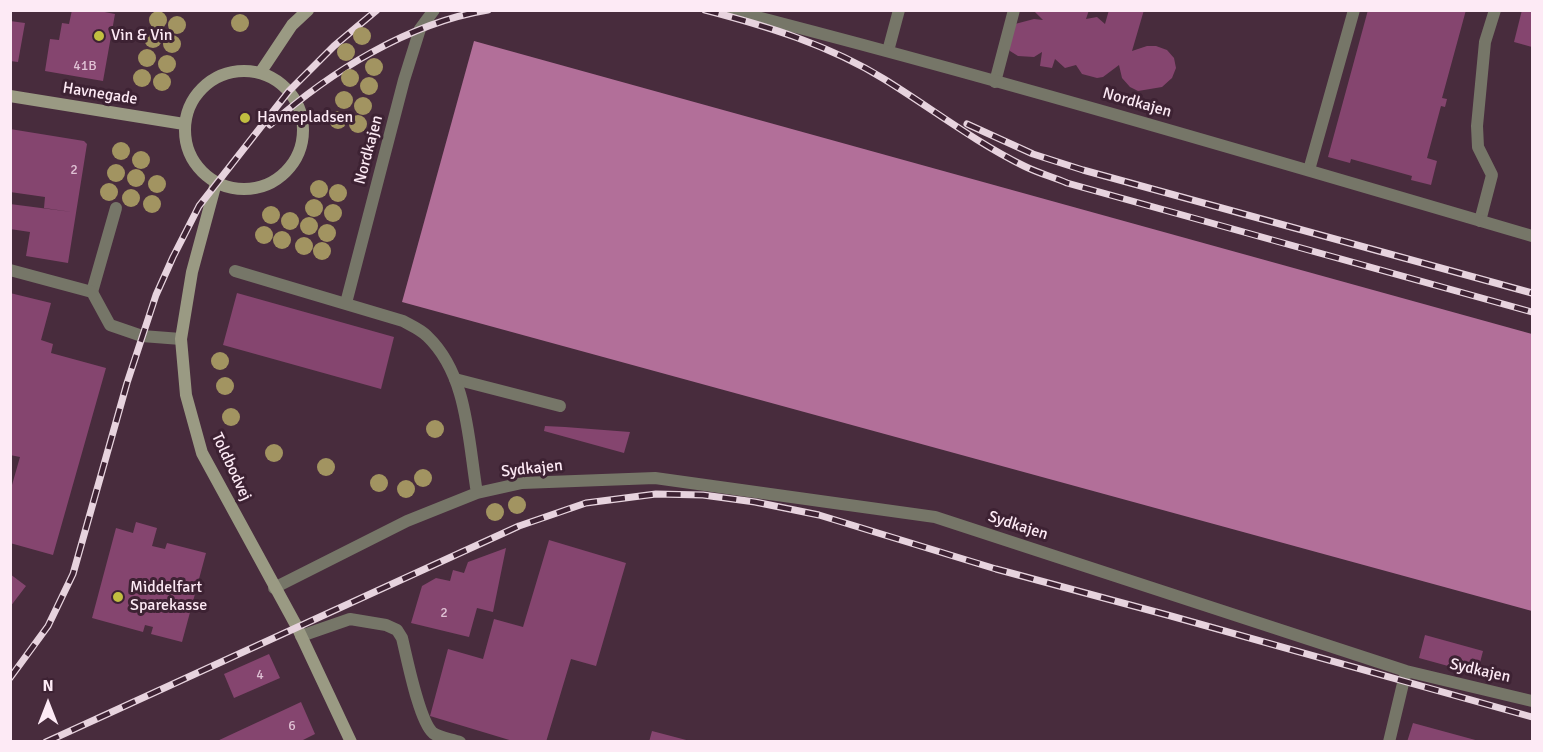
<!DOCTYPE html>
<style>
body{margin:0}
#map{position:relative;width:1543px;height:752px;overflow:hidden;background:#482c3d;font-family:Signika,sans-serif}
canvas{display:block}
.frame{position:absolute;inset:0;border:12px solid #fdeaf5;pointer-events:none}
.north{position:absolute;left:18px;top:674px;width:60px;height:60px;-webkit-text-stroke:4px #3d2233;paint-order:stroke;rotate:0deg;font-size:16px;font-weight:700;line-height:24px;text-align:center;color:#fdeaf5}
.north::after{content:'';display:block;margin:auto;width:21px;height:27px;background:#fdeaf5;clip-path:polygon(50% 0,100% 100%,50% 72%,0 100%)}
</style>
<div id="map">
<canvas width="1543" height="752"></canvas>
<div class="frame"></div>
<div class="north">N</div>
</div>
<script>
const g = document.querySelector('canvas').getContext('2d');
g.lineJoin = 'round';
function paint(path, color) {
  g.fillStyle = color;
  g.fill(path, 'evenodd');
}
function strokePath(path, color, width, dash) {
  g.strokeStyle = color;
  g.lineWidth = width;
  g.lineCap = dash ? 'butt' : 'round';
  g.setLineDash(dash || []);
  g.stroke(path);
}
function label(font, color, halo, rows, align = 'center') {
  g.font = font + ' Signika,sans-serif';
  g.lineWidth = 6;
  g.setLineDash([]);
  g.textBaseline = 'middle';
  g.strokeStyle = halo;
  g.fillStyle = color;
  for (const [text, x, y, turn = 0] of rows) {
    g.save();
    g.translate(x, y);
    g.rotate((+turn || 0) * Math.PI / 180);
    g.textAlign = isNaN(turn) ? turn : align;
    if (halo) g.strokeText(text, 0, 0);
    g.fillText(text, 0, 0);
    g.restore();
  }
}
paint(new Path2D(`
 M474 41 1532 334V611L402 302Z`), '#b26f99');
paint(new Path2D(`
 M72 10H94L115 14 103 81 45 71 50 39 59 40 62 23 69 24Z
 M1033 10H1089L1086 19 1097 17 1105 24 1109 10H1144L1132 51 1147 46H1156L1167 50 1174 58 1176 68 1172 78 1162 87 1138 91 1130 87 1122 78 1119 65 1103 77 1097 78 1082 74 1076 65 1065 68 1055 59 1052 68 1040 66 1042 52 1034 57 1018 56 1010 51 1008 47 1015 24 1034 19 1043 20Z
 M1368 10H1466L1442 98 1447 99 1445 107 1441 106 1427 158 1437 161 1431 185 1411 180 1412 176 1351 159 1350 163 1328 157Z
 M1522 10H1532V47L1514 42Z
 M10 21 25 23 18 62 10 61Z
 M10 129 84 141 87 144 68 263 26 256 30 232 10 229V204L72 212 44 208 45 197 10 192Z
 M10 293 51 303 41 340 53 344 51 353 106 368 53 555 10 543V492L20 457 10 455Z
 M237 293 394 337 381 389 223 345Z
 M545 426 565 427 630 432 624 453 544 431Z
 M136 522 157 528 152 546 165 549 167 543 206 553 182 642 151 634 153 627 145 625 143 632 92 618 116 528 133 533Z
 M549 540 626 563 596 666 571 659 546 742H516L430 716 448 649 483 659 494 619 523 627Z
 M506 548 493 612 477 608 469 637 411 623 422 586 436 578 450 581 453 570 464 573 468 562Z
 M10 574 26 586 10 607Z
 M1425 635 1483 651 1477 674 1419 658Z
 M269 654 280 678 234 698 224 674Z
 M301 702 315 734 299 742H215Z
 M1413 723 1479 741V742H1407Z
 M652 731 690 741V742H649Z`), '#85456f');
strokePath(new Path2D(`
 M888 51 899 10
 M995 82 1014 10
 M1309 170 1354 10
 M1480 221 1492 175 1478 147 1477 126 1485 42 1495 10
 M92 292 116 208
 M455 379 560 406
 M301 636 350 619 386 625 397 630 402 638C407 658 419 721 433 733 440 738 452 739 460 742`), '#767668', 12);
strokePath(new Path2D(`
 M730 10C1000 79 1266 158 1532 236
 M10 270 92 292 110 325 142 336 181 339
 M235 271 403 321C410 325 420 329 427 336 468 375 468 440 477 493
 M346 303 404 80 420 29 434 10
 M274 588 407 521 477 493 522 483 655 478 935 517 1406 671 1532 701
 M1389 742 1406 671`), '#767668', 12);
strokePath(new Path2D(`
 M185 130a59 59 0 1 1 118 0a59 59 0 1 1-118 0Z
 M260 73 292 25 308 10
 M10 96 184 124
 M216 183 192 272 181 339 186 395 202 453 297 627 351 742`), '#9a9a83', 12);
const rail = new Path2D(`
 M705 10C767 26 829 45 884 79 931 108 975 142 1024 166 1038 173 1053 177 1067 183L1532 312
 M967 124 1033 154 1083 170 1532 293
 M270 125C330 72 408 23 488 10
 M10 678 48 626 73 574 127 383 156 295 173 257 199 206 289 91 334 46 377 10
 M46 742 519 526 586 503 656 494 703 495 755 502 819 515 996 569 1171 616 1532 717`);
strokePath(rail, '#e7d3de', 7);
strokePath(rail, '#3d2233', 4.5, [14]);
g.fillStyle = '#a29461';
for (const [x, y] of [
 [158,20],
 [240,23],
 [177,25],
 [362,36],
 [153,39],
 [172,44],
 [346,52],
 [147,58],
 [167,64],
 [374,67],
 [142,78],
 [350,78],
 [162,82],
 [369,86],
 [344,100],
 [363,106],
 [338,120],
 [358,124],
 [121,151],
 [141,160],
 [116,173],
 [136,178],
 [157,184],
 [319,189],
 [109,192],
 [338,193],
 [131,198],
 [152,204],
 [314,208],
 [333,213],
 [271,215],
 [290,221],
 [309,226],
 [327,233],
 [264,235],
 [282,240],
 [304,246],
 [322,251],
 [220,361],
 [225,386],
 [231,417],
 [435,429],
 [274,453],
 [326,467],
 [423,478],
 [379,483],
 [406,489],
 [517,505],
 [495,512]
]) {
  g.beginPath();
  g.arc(x, y, 9, 0, 2 * Math.PI);
  g.fill();
}
for (const [x, y, r, color] of [
 [99,36,6,"#c1be40"],
 [245,118,6,"#c1be40"],
 [118,597,6,"#c1be40"]
]) {
  const dot = new Path2D();
  dot.arc(x, y, r, 0, 2 * Math.PI);
  g.fillStyle = color;
  g.fill(dot);
  strokePath(dot, '#3d2233', 2);
}
label('14px', '#dfc1d4', null, [
 ["41B",85,66],
 ["2",74,170],
 ["2",444,613],
 ["4",260,675],
 ["6",292,726]
]);
label('16px', '#fdeaf5', '#3d2233', [
 ["Vin & Vin",111,36],
 ["Havnepladsen",257,118],
 ["Middelfart",130,588],
 ["Sparekasse",130,606]
], 'left');
label('16px', '#fdeaf5', '#3d2233', [
 ["Havnegade",100,94,9],
 ["Nordkajen",1137,103,16],
 ["Nordkajen",369,150,-75],
 ["Toldbodvej",231,467,65],
 ["Sydkajen",532,469,-6],
 ["Sydkajen",1018,526,18],
 ["Sydkajen",1480,671,13]
]);
</script>
